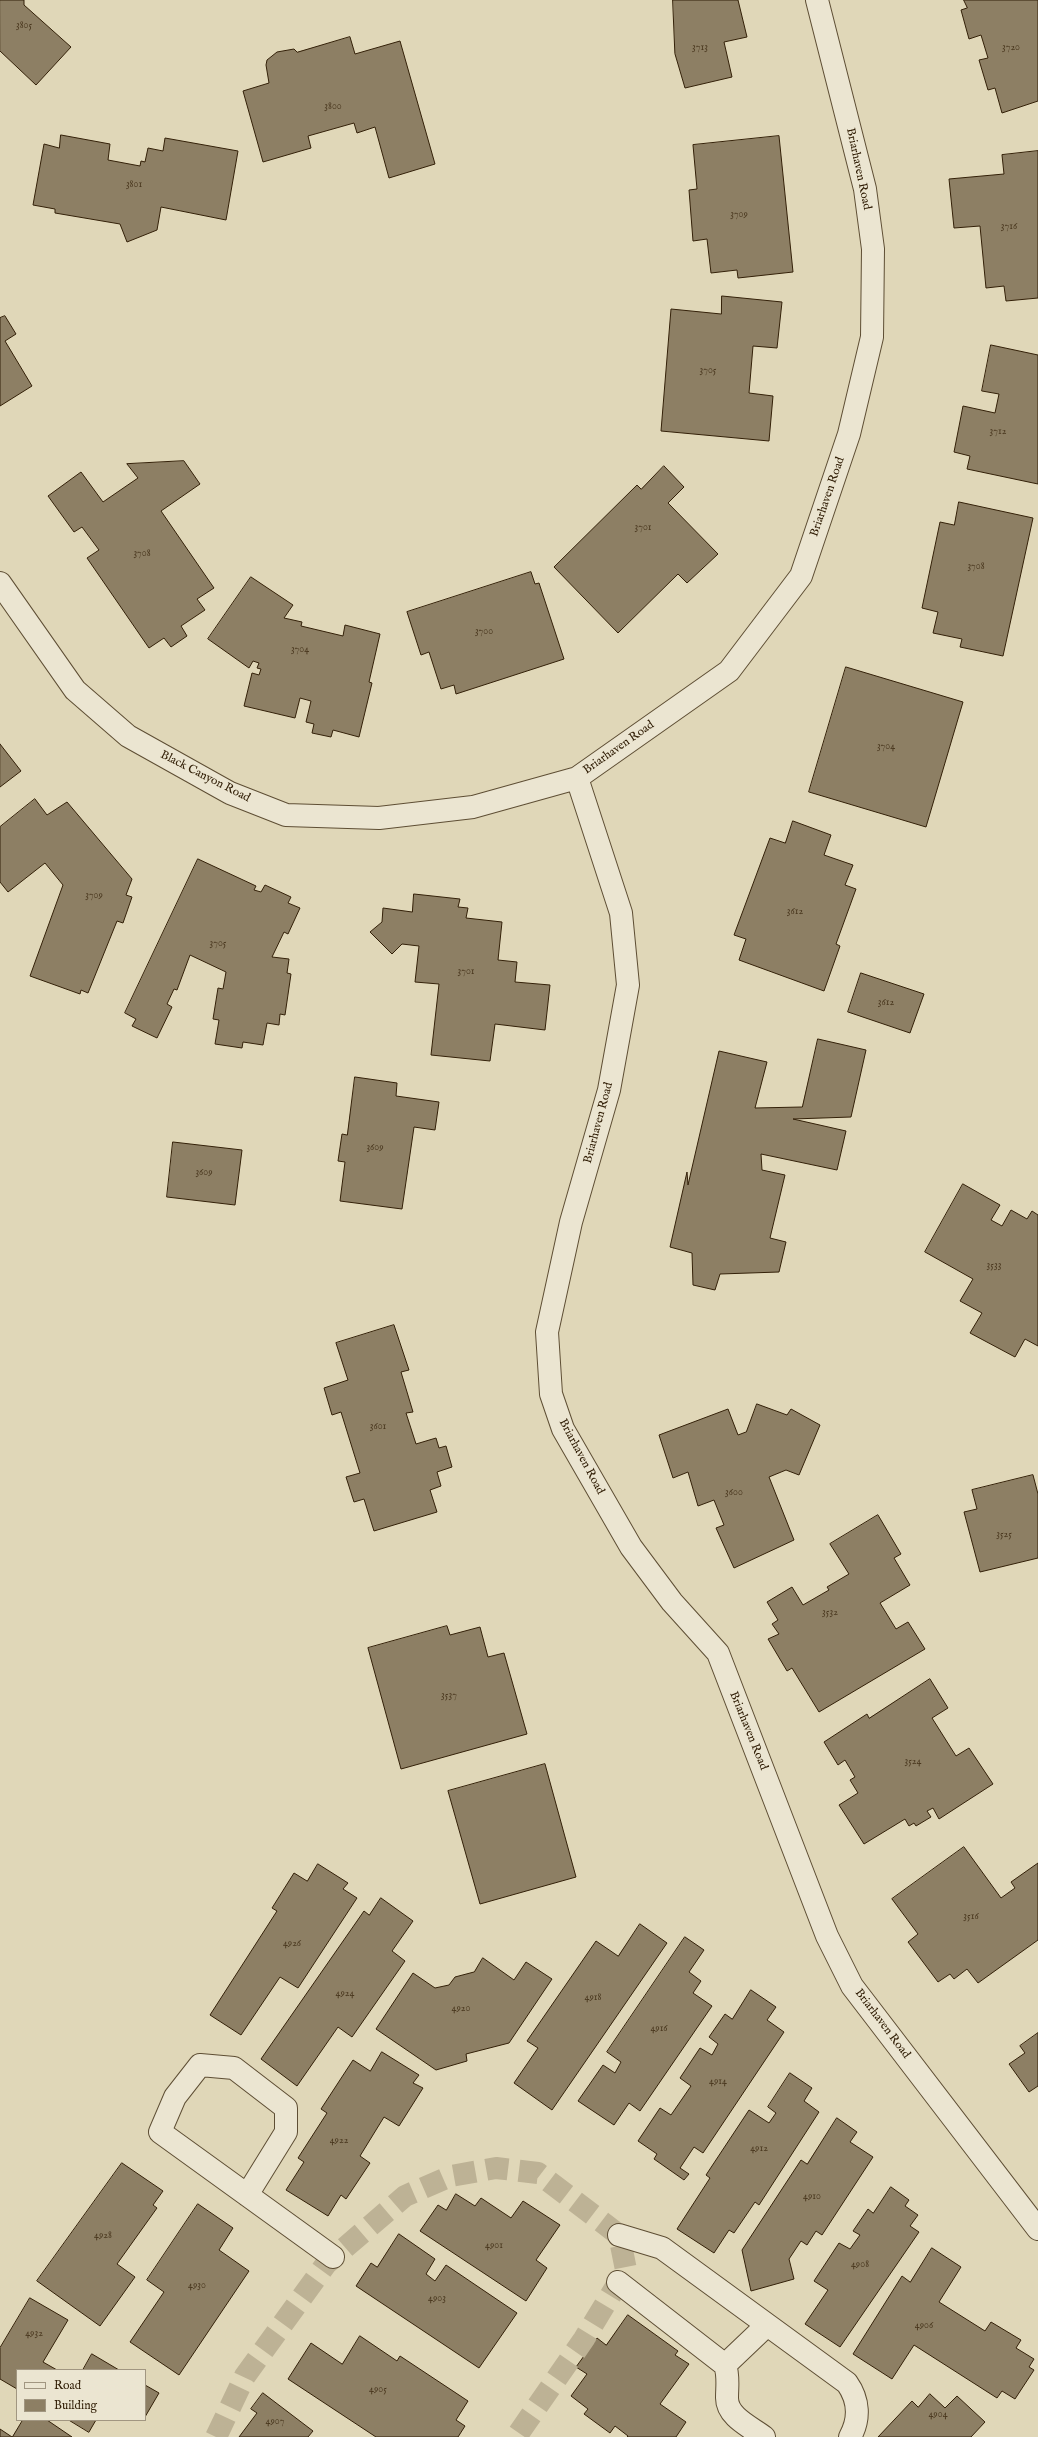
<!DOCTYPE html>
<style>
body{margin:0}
#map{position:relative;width:1038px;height:2437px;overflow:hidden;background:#e0d7b8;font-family:"IM FELL English",serif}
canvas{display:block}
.legend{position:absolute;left:16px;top:2369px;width:130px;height:52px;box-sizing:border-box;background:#ebe5d1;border:1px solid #a19681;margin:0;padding:5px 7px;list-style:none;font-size:12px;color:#332008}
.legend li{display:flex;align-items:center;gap:8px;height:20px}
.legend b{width:20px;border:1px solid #a19681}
</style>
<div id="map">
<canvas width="1038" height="2437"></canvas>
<ul class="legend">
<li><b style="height:5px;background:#ebe5d1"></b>Road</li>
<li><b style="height:11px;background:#8d7f64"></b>Building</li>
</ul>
</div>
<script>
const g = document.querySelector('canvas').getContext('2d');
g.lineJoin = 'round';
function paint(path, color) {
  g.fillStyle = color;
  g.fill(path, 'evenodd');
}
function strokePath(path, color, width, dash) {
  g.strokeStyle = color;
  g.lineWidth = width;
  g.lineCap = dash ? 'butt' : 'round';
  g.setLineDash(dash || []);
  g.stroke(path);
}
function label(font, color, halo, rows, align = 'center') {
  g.font = font + ' "IM FELL English",serif';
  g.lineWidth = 3;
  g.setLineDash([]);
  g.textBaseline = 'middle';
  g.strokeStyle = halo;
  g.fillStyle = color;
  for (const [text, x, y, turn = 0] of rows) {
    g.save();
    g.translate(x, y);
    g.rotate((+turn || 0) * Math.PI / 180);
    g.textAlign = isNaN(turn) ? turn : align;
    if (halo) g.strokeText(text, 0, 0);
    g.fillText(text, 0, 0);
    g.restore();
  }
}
const building = new Path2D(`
 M0 0H24V5L71 47 36 85 0 51Z
 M673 0H738L747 37 724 42 732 77 685 88 675 54Z
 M964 0H1038V101L1002 113 995 88 988 90 979 60 988 58 981 35 969 39 961 10 967 8Z
 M350 37 355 54 400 41 435 164 389 178 375 127 357 133 354 123 308 136 311 148 263 162 243 91 269 83 266 65 267 60 277 52 294 49 297 52Z
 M61 135 110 144 108 160 140 166 141 161 145 162 148 148 163 151 165 138 238 151 226 220 161 207 157 230 127 242 120 224 55 213V209L33 205 44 144 59 148Z
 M779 136 793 272 738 278 737 270 711 273 707 239 693 241 689 190 697 189 693 145Z
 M1038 151V298L1006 301 1004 286 986 288 980 226 954 228 949 179 1004 174 1002 155Z
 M722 296 782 302 777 348 753 346 749 393 773 396 769 441 661 431 671 309 721 314Z
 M5 316 16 334 5 341 32 386 0 406V318Z
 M991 345 1038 355V484L967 469 970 456 954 452 963 406 995 413 999 394 982 391Z
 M184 461 200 484 161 511 214 588 197 599 205 610 181 626 187 636 171 647 164 638 149 648 87 558 99 550 82 527 74 532 48 496 81 472 103 502 138 478 127 464Z
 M664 466 684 487 668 503 718 554 687 583 678 574 618 633 554 567 637 485 641 489Z
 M959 502 1033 518 1003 656 960 647 962 639 933 633 938 612 922 608 940 522 954 525Z
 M531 572 535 584 539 583 564 659 456 694 454 685 441 689 429 652 421 655 407 612Z
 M251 577 293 605 284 618 302 622 301 626 343 636 345 625 380 634 369 682 372 683 359 737 333 730 331 737 312 733 314 724 306 722 311 701 300 698 295 718 244 706 252 673 259 675 261 669 257 668 259 663 253 661 249 668 208 639Z
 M846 667 963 702 926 827 809 792Z
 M0 744 21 771 0 787Z
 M35 799 47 815 67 802 132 879 126 895 132 897 123 923 117 921 88 993 81 990 80 994 30 976 63 885 45 863 8 892 0 882V827Z
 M793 821 831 835 824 855 853 865 845 885 856 889 836 944 840 946 824 991 739 960 746 939 734 935 770 838 785 843Z
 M198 859 256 886 254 890 261 892 265 885 291 897 288 903 300 908 288 934 284 932 272 957 289 959 287 973 291 974 285 1015 280 1014 279 1025 267 1023 263 1045 243 1042 242 1048 215 1044 219 1020 213 1019 218 988 223 989 226 972 190 955 177 990 174 989 167 1004 172 1007 157 1038 132 1026 136 1019 125 1013Z
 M414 894 460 899 458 907 468 908 466 918 502 922 498 960 517 962 515 982 550 985 545 1030 495 1024 490 1061 431 1055 439 984 415 982 419 946 402 944 392 954 370 932 382 922 383 908 412 912Z
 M861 973 924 994 910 1033 848 1012Z
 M818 1039 866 1050 851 1117 793 1119 846 1131 837 1170 761 1154 762 1170 785 1175 770 1238 786 1242 779 1272 720 1274 715 1290 693 1285 692 1253 670 1247 687 1172 688 1185 719 1051 767 1062 755 1108 802 1107Z
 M355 1077 397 1083 396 1096 439 1102 435 1130 414 1127 402 1209 340 1201 345 1162 338 1161 342 1134 347 1135Z
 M173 1142 242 1150 235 1205 167 1197Z
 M963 1184 1000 1205 991 1220 1002 1226 1011 1210 1027 1219 1032 1211 1038 1215V1346L1025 1339 1015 1357 970 1333 982 1313 960 1301 973 1279 925 1252Z
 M394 1325 409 1370 401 1372 413 1412 406 1413 416 1444 436 1438 439 1448 446 1446 452 1467 437 1472 441 1486 430 1490 437 1512 374 1531 364 1499 354 1502 346 1477 360 1473 341 1412 332 1415 324 1388 348 1380 336 1343Z
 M757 1404 787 1415 791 1409 820 1425 799 1475 786 1470 769 1477 794 1540 734 1568 716 1528 724 1525 714 1500 698 1506 688 1472 673 1478 659 1435 728 1409 738 1435 746 1432Z
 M1033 1475 1038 1494V1558L980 1572 964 1512 977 1509 972 1490Z
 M878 1515 901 1554 894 1558 910 1585 880 1603 896 1629 908 1622 925 1649 819 1712 792 1668 787 1671 768 1639 779 1634 772 1624 778 1620 767 1602 792 1587 803 1605 829 1590 827 1587 849 1574 830 1544Z
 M447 1626 450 1635 480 1627 488 1657 504 1653 527 1734 401 1769 368 1648Z
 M930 1679 948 1708 932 1718 956 1756 969 1748 993 1784 939 1819 933 1808 927 1811 931 1817 916 1826 914 1823 909 1826 905 1819 864 1844 839 1805 858 1793 850 1780 855 1777 845 1760 838 1765 824 1742 867 1714 869 1718Z
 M545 1764 576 1877 480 1904 448 1791Z
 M964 1847 1001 1898 1015 1888 1011 1882 1038 1863V1940L978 1983 967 1969 954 1979 950 1974 938 1982 908 1942 918 1934 892 1899Z
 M318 1864 348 1883 343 1889 357 1898 298 1988 280 1977 241 2035 210 2015 277 1911 272 1908 294 1873 307 1881Z
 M381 1898 413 1921 392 1951 405 1961 352 2037 338 2027 297 2086 261 2059 364 1911 369 1915Z
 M640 1924 667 1943 552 2110 514 2083 538 2048 527 2041 596 1941 618 1956Z
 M685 1937 704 1950 689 1972 701 1981 693 1993 712 2006 640 2111 629 2103 614 2125 578 2101 603 2065 615 2073 621 2062 607 2052Z
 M483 1958 514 1980 526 1962 552 1979 509 2043 466 2054 467 2061 436 2070 376 2029 413 1973 435 1988 449 1985 455 1977 474 1972Z
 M751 1990 776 2007 767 2020 784 2032 703 2153 694 2147 680 2168 689 2174 684 2180 654 2159 657 2154 638 2141 660 2108 671 2115 691 2086 680 2078 700 2048 712 2055 718 2044 709 2037 725 2014 732 2019Z
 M1038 2033V2086L1029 2092 1009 2064 1025 2053 1020 2046Z
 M382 2052 419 2075 413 2083 423 2088 399 2126 384 2117 360 2156 370 2163 346 2199 341 2195 328 2216 286 2190 304 2162 298 2158 327 2113 321 2109 353 2060 370 2071Z
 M790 2073 812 2088 804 2101 819 2112 759 2205 755 2202 734 2233 729 2230 714 2253 677 2229 710 2178 706 2175 749 2110 769 2123 776 2113 768 2107Z
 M837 2118 857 2132 850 2142 873 2157 822 2235 816 2231 807 2245 801 2241 789 2259 794 2279 751 2291 742 2250 801 2160 807 2164Z
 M122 2163 163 2191 153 2205 157 2208 117 2264 135 2277 100 2326 37 2281Z
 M891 2187 909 2200 905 2206 918 2215 910 2226 919 2232 840 2347 805 2324 828 2290 814 2281 839 2243 850 2249 860 2235 853 2231 868 2209 873 2213Z
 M456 2194 475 2206 481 2198 511 2218 523 2201 560 2225 536 2260 547 2268 526 2301 420 2231 438 2205 446 2210Z
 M198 2204 233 2228 219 2250 249 2271 179 2375 130 2342 164 2292 147 2280Z
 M399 2234 435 2259 426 2274 435 2281 446 2265 517 2313 479 2368 356 2286 371 2263 377 2267Z
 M932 2248 961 2267 939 2302 985 2331 991 2322 1021 2340 1016 2348 1034 2359 1029 2367 1034 2370 1015 2399 1002 2391 997 2398 914 2345 892 2379 853 2354 902 2276 910 2282Z
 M30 2298 68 2320 43 2362 57 2370H17V2389L0 2379V2348Z
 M628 2315 678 2351 675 2355 689 2364 660 2404 686 2422 676 2437H627L628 2436 615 2426 610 2433 584 2414 588 2409 571 2396 587 2374 576 2367 597 2338 606 2345Z
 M360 2336 397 2361 400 2356 468 2401 456 2420 465 2426 458 2437H376L288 2379 311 2343 342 2364Z
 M92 2354 119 2370H83Z
 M145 2385 159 2393 145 2417Z
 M263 2393 313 2431 308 2437H239L257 2413 251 2409Z
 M930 2394 945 2408 957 2396 985 2422 971 2437H878L912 2401 918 2407Z
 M23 2420H47L72 2437H0V2429L12 2437Z
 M69 2420H96L89 2432Z`);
paint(building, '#8d7f64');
strokePath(building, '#332008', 1);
strokePath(new Path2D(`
 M216 2437 245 2376 326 2264 405 2196 451 2176 496 2168 538 2173 619 2235 626 2270 584 2339 516 2437`), '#bdb295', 22, [22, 11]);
const minor = new Path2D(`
 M0 583 75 690 128 736 230 793 286 815 379 818 473 807 577 778 729 671 801 576 849 434 872 337 873 249 865 189 817 0
 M577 778 621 913 628 985 609 1090 571 1222 547 1332 551 1394 563 1429 631 1547 672 1602 718 1653 827 1936 852 1986 1038 2229
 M247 2195 286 2132V2108L234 2068 200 2065 175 2097 160 2132 333 2257
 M619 2235 662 2248 847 2383C859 2400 860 2419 850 2437
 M618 2282 725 2365C729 2376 727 2386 727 2398 727 2417 751 2427 764 2437
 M725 2365 767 2325`);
strokePath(minor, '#5e4e34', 24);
strokePath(minor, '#ebe5d1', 22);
label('10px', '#4a381f', null, [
 ["3805",24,26],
 ["3713",700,48],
 ["3720",1011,48],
 ["3800",333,107],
 ["3801",134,185],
 ["3709",739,215],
 ["3716",1009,227],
 ["3705",708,371],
 ["3712",998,432],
 ["3701",643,528],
 ["3708",142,554],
 ["3708",976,567],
 ["3700",484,632],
 ["3704",300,650],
 ["3704",886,747],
 ["3709",94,896],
 ["3612",795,912],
 ["3705",218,944],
 ["3701",466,972],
 ["3612",886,1003],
 ["3609",375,1148],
 ["3609",204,1173],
 ["3533",994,1266],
 ["3601",378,1427],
 ["3600",734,1493],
 ["3525",1004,1535],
 ["3532",830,1613],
 ["3537",449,1696],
 ["3524",913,1762],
 ["3516",971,1917],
 ["4926",292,1944],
 ["4924",345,1994],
 ["4918",593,1998],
 ["4920",461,2009],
 ["4916",659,2029],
 ["4914",718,2082],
 ["4922",339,2141],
 ["4912",759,2149],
 ["4910",812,2197],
 ["4928",103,2236],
 ["4901",494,2246],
 ["4908",860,2265],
 ["4930",197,2286],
 ["4903",437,2299],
 ["4906",924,2326],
 ["4932",34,2334],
 ["4905",378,2390],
 ["4904",938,2415],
 ["4907",275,2422]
]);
label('12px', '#332008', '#ebe5d1', [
 ["Briarhaven Road",858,169,78],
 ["Briarhaven Road",828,497,-71],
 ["Briarhaven Road",619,748,-35],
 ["Black Canyon Road",205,777,27],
 ["Briarhaven Road",599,1123,-75],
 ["Briarhaven Road",581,1457,62],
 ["Briarhaven Road",748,1731,68],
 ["Briarhaven Road",882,2024,53]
]);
</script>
